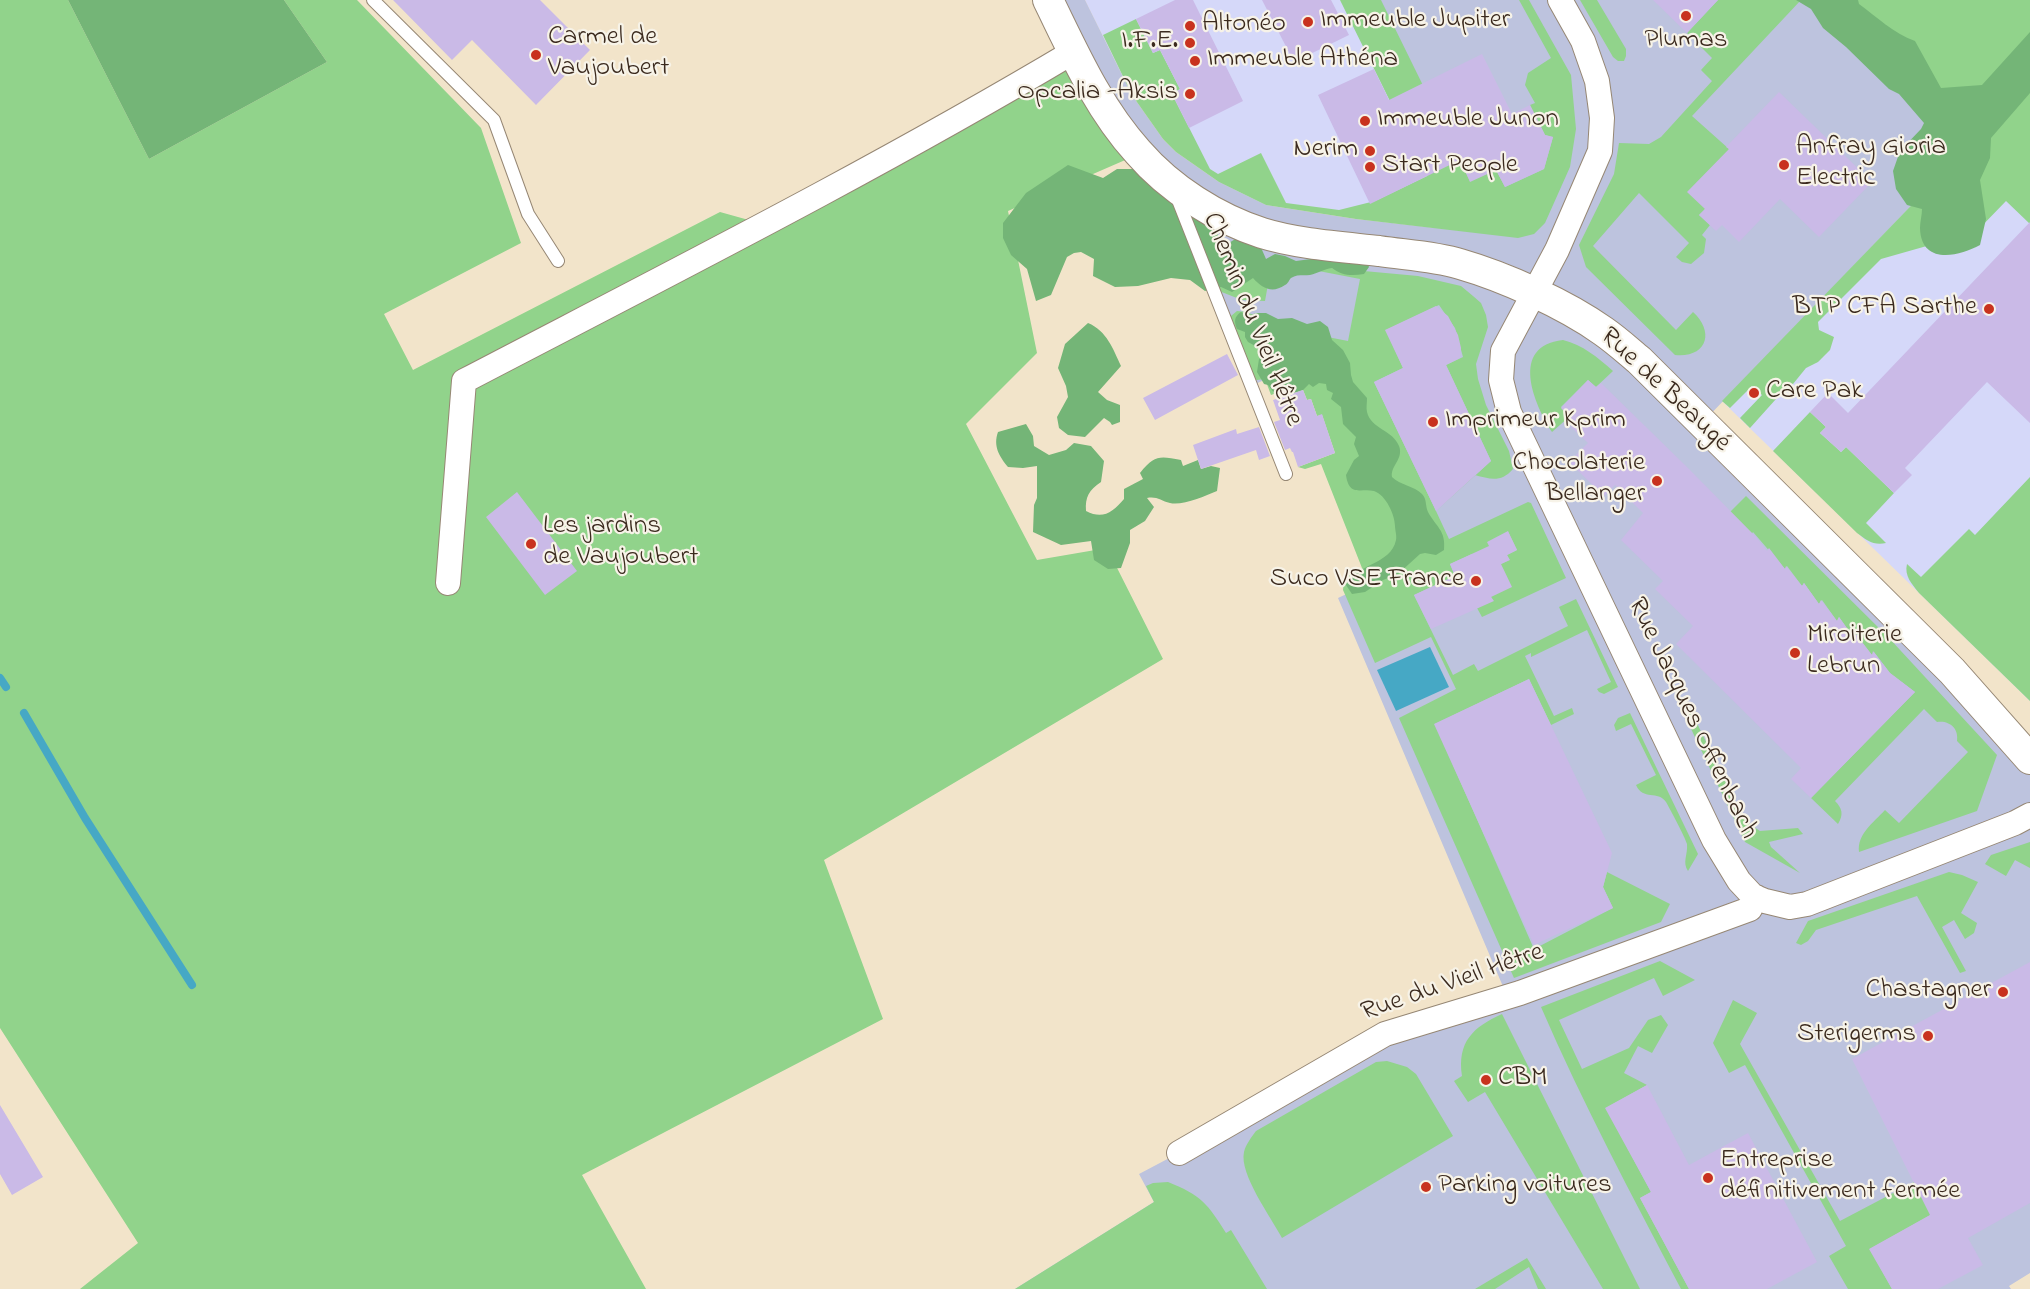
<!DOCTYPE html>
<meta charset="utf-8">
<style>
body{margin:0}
canvas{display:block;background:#f2e4ca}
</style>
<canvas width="2030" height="1289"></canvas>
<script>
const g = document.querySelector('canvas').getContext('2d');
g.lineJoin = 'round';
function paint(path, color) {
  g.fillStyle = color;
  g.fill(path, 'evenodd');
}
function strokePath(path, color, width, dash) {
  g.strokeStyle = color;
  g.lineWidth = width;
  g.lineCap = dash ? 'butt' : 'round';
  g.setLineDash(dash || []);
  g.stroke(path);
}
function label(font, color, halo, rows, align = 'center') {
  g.font = font + ' "Indie Flower",sans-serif';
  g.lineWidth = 4.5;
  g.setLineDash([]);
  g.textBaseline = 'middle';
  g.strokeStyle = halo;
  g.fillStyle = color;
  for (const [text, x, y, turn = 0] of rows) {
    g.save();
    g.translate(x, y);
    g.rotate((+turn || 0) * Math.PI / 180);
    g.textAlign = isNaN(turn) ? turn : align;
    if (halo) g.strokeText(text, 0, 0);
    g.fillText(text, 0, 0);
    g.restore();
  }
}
paint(new Path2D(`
 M1085 0H1359L1474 232 1266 205 1219 182 1132 95Z
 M2030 0V701L1722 401 1964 151Z`), '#d5d8f9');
paint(new Path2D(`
 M1048 0H1085L1132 95 1163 139 1176 152 1219 182 1266 205 1356 219 1473 232 1359 0H1810L1964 151 1702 423 2030 759V1273L2009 1286 2011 1289H1015L1154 1202 1139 1174 1194 1145 1385 1034 1507 996 1338 598 1433 553 1334 348 1251 386 1171 183Z`), '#bdc3de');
paint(new Path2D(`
 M0 0H68L149 159 327 62 284 0H357L481 128 521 243 384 314 413 370 720 212 763 224 1073 52 1139 154 1008 211 1037 353 966 424 1037 560 1107 548 1163 659 824 860 883 1019 582 1175 646 1289H80L138 1243 0 1028Z
 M1340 0H1381L1470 181 1496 170 1505 187 1544 169 1553 137 1545 135 1530 105 1535 103 1525 85 1528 73 1551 58 1519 0H1529L1571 75 1576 129 1570 167 1545 223 1534 234 1518 238 1356 219 1266 205 1219 182 1176 152 1163 139 1132 95 1103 35 1136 19 1153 53 1160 50 1180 89 1172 94 1210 169 1218 174 1261 153 1286 203 1339 210 1375 201 1427 176Z
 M1580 0H1597L1626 49V56L1624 61H1618L1613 57Z
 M1718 0H1801L1692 116 1729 149 1705 209 1699 215 1710 225 1702 235 1706 239 1704 253 1691 264 1682 262 1676 257 1689 243 1639 193 1593 246 1676 330 1693 312C1715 332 1707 358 1675 355L1586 267 1579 245 1614 174 1619 143 1649 144 1661 137 1712 81 1701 70 1712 58 1687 33Z
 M1810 0H2030V224L2006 201 1976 232 1881 259 1818 322 1819 330 1834 337 1830 350 1818 362 1806 368 1793 384 1776 399 1750 428 1740 418 1762 395 1752 386 1730 408 1722 401 1964 151Z
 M1273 261 1288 264 1418 276 1461 286 1473 296 1481 303 1486 315 1488 327 1476 364 1478 379 1486 405 1509 451 1513 469C1501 483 1490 479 1475 475L1436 511 1449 539 1528 502 1531 503 1566 578 1482 617 1477 608 1493 600 1491 597 1501 564 1509 560 1507 555 1517 550 1508 532 1495 559 1472 554 1450 564 1455 576 1414 595 1453 675 1474 664 1478 671 1568 626 1559 607 1576 599 1618 687 1604 694 1599 692 1597 689 1611 682 1587 630 1531 657V653L1525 656 1554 716 1572 708 1574 714 1551 725 1529 679 1435 724 1534 949 1613 908 1603 887 1607 872 1670 904 1661 922 1514 978 1399 718 1456 689 1431 637 1375 663 1343 590C1345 573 1349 575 1362 568L1321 464 1305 469 1298 467 1335 453 1322 415 1317 416 1311 399 1307 400 1303 390 1287 395 1285 390 1271 395 1265 379 1257 380 1253 379 1231 324V316L1237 311 1247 312 1261 319V324L1348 341 1360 279 1272 262 1265 301 1242 300 1219 291 1217 279ZM1439 305 1455 328 1463 357 1446 365 1491 461 1436 511 1374 382 1403 368 1386 330Z
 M1563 340C1583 345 1597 357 1613 371L1596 387 1588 380 1561 407 1569 417 1552 432C1534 404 1509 346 1563 340Z
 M1810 412 1826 427 1820 433 1841 452 1846 447 1894 493 1866 523 1886 543C1874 546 1866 540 1857 533L1773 451Z
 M2030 477V701L1919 593C1912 584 1904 576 1907 564L1921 577 1969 529 1975 535Z
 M1746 496 1889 638 1997 755 1977 811 1859 852C1857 834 1873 823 1885 810L1899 823 1968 752 1957 741C1959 728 1949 720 1937 722L1924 709 1835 801C1842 808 1844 814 1838 824L1811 798 1915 692 1890 673 1874 652 1872 655 1856 635 1854 638 1839 617 1837 621 1822 600 1819 604 1804 583 1802 586 1787 566 1785 569 1753 532 1751 535 1729 513Z
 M1690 709 1734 799 1748 823 1760 831 1798 828 1803 834 1769 842 1771 847 1800 873 1745 842 1683 712Z
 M1630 713 1698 854 1688 871C1682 862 1688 855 1687 844 1685 837 1670 809 1666 802 1658 790 1643 801 1636 785L1656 775 1631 724 1616 731 1614 725 1618 718Z
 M2030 842V868L2015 860 2006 876 1985 864 1991 855Z
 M1949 872 1962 875 1978 882 1961 913 1977 923 1974 933 1965 939 1954 920 1942 927 1966 971 1960 973 1917 896 1816 930 1808 941 1801 945 1796 943 1808 921Z
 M1660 961 1695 980 1663 996 1654 978 1559 1020 1582 1069 1629 1048 1648 1020 1661 1015 1668 1025 1652 1053 1638 1046 1624 1073 1647 1085 1606 1108 1651 1192 1640 1198 1689 1289H1681C1632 1196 1583 1104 1541 1007Z
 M1733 1000 1757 1013 1740 1044 1840 1221 1914 1182 2030 1159 1870 1249 1892 1289H1848L1829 1256 1846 1246 1745 1065 1729 1073 1713 1043Z
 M1502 1014 1518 1046 1640 1289H1603L1485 1092 1468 1102 1454 1081 1462 1076C1457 1042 1473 1027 1502 1014Z
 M1387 1061 1407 1067 1416 1074 1453 1136 1282 1238C1271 1217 1239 1174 1244 1152 1246 1144 1251 1138 1256 1131L1376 1062Z
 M1168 1182C1201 1195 1208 1204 1226 1233L1231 1230 1267 1289H1015L1154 1202 1146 1186 1153 1183Z
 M1527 1258 1546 1289H1538L1529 1267 1495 1289H1475Z`), '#91d38b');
paint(new Path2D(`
 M68 0H284L327 62 149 159Z
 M1796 0H1858L1859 4C1877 17 1893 33 1915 41L1941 88 1982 85 2030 32V93L1991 138 1990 158 1980 180 1986 219 1980 245C1958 257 1921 265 1920 228 1920 222 1922 215 1922 209L1907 205 1896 189 1893 171 1900 151 1921 129 1924 123 1899 94 1889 89 1846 47 1823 28 1811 9Z
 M1068 165 1103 178 1117 169H1133L1217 223 1219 249 1237 238 1259 243 1266 259 1275 254 1285 256 1296 261 1326 257 1366 260 1369 267 1364 274C1352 276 1342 276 1332 268 1324 269 1318 273 1310 275 1304 276 1297 274 1291 278 1289 280 1288 284 1285 285 1272 294 1262 288 1253 278L1232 292 1221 287 1205 291 1190 280 1171 278 1138 286 1115 287 1093 276 1094 259 1081 252 1074 253 1067 257 1051 295 1036 301 1027 269 1011 255 1003 238V223L1026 193Z
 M1241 312 1248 316 1256 313H1266L1278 319 1292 318 1307 324 1320 321 1328 327 1332 340 1343 350 1350 363 1351 375 1353 382 1367 398C1367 403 1366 408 1367 412 1371 429 1393 430 1399 446 1404 459 1390 466 1392 477 1400 485 1414 486 1422 494 1427 499 1425 505 1428 512 1436 527 1446 530 1444 550L1436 555 1425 553 1420 554 1398 574 1383 580 1365 592 1352 594 1346 585C1355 564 1391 565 1396 540 1397 536 1395 530 1395 526 1395 515 1386 495 1374 491 1361 488 1349 497 1346 475L1354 460 1359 456 1354 444 1356 437 1343 424 1341 407 1331 399 1333 393 1327 390 1326 384 1319 383 1313 387 1309 384 1303 390 1287 395 1285 390 1275 394 1268 385 1264 384 1257 372 1259 359 1263 355 1259 352V348L1248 342 1245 337V332L1237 329C1234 321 1234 317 1241 312Z
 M1088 323C1107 331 1113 349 1121 366L1098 392 1107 400 1120 405V422L1112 425 1110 422 1104 418 1085 437 1068 435 1059 428 1057 417 1068 397 1066 386 1058 368 1065 344Z
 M1026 424 1033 436 1034 446 1049 455 1066 450 1074 443 1091 446 1104 461 1101 482C1089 490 1085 497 1086 511 1103 520 1113 512 1124 499V489L1143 479 1140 473C1155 455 1159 456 1181 460L1183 466 1198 460 1201 469 1211 466 1220 468 1217 491C1205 496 1182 506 1170 503 1161 501 1157 496 1147 498L1154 507 1145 521 1130 530V543L1121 568 1108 569 1094 560 1091 541 1061 545 1033 532 1034 505 1037 498V466L1023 468 1008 467C999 456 993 446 998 432Z`), '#74b577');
paint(new Path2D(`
 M1430 647 1449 687 1396 711 1377 670Z`), '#46a8c5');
strokePath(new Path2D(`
 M0 678 6 687
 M24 713 85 818 192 985`), '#46a8c5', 8);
paint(new Path2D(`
 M393 0H540L590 50 536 105 472 40 452 60Z
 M1175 0H1193L1243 101 1189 128 1172 94 1180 89 1160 50 1153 53 1136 19Z
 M1262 0H1331L1349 35 1294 62Z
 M1653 0H1718L1687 33Z
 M1482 54 1512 114 1530 105 1545 135 1553 137 1544 169 1505 187 1496 170 1470 182 1460 160 1370 204 1318 95 1374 69 1389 100Z
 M1779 92 1872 182 1819 237 1780 199 1739 242 1722 225 1716 231 1699 215 1705 209 1687 192 1729 149 1726 147Z
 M2030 222V423L1987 382 1905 468 1912 475 1894 493 1846 447 1841 452 1820 433 1826 427 1810 412 1828 393 1848 413Z
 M1436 306 1448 316 1458 335 1461 348 1460 358 1446 365 1491 461 1436 511 1374 382 1403 368 1385 330Z
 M1227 354 1238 375 1155 420 1143 398Z
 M1588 380 1596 387 1601 383 1689 469 1756 537 1767 551 1769 548 1785 569 1786 566 1802 586 1804 583 1819 604 1821 600 1837 621 1839 617 1854 638 1856 634 1872 655 1873 651 1890 673 1915 692 1811 798 1791 779 1801 768 1676 644 1693 626 1655 589 1663 581 1621 540 1643 513 1615 485 1604 496 1569 462 1588 443 1571 427 1575 423 1561 408Z
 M1303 390 1307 400 1311 399 1317 416 1322 414 1335 453 1298 467 1293 452H1292L1290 448 1285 450 1274 422 1280 420 1273 400Z
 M1259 427 1270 456 1259 460 1256 450 1201 469 1193 445 1236 429 1237 434Z
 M517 492 577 571 545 595 486 517Z
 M1508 531 1517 550 1507 555 1510 560 1501 564 1512 587 1491 597 1494 601 1431 629 1414 595 1455 576 1450 564 1489 546 1487 542Z
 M1529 679 1612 853 1603 887 1613 908 1534 945 1434 724Z
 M2030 962V1203L1968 1238 1983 1265 1938 1289H1892L1869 1249 1930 1215 1852 1059Z
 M1647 1085 1689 1165 1748 1133 1817 1262 1767 1289H1689L1640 1198 1651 1192 1605 1108Z
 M0 1105 43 1177 12 1195 0 1174Z`), '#cabae7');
const service = new Path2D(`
 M373 0 494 120 528 214 558 261
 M1176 195 1286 474`);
const minor = new Path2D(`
 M1560 0 1583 41 1597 81 1602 118 1600 151 1557 250 1503 351 1501 380 1509 412 1714 840 1739 881 1753 896 1765 901 1790 907 1807 904 2015 823 2030 815
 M448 583 464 381C669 274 875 170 1073 52
 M1179 1153 1385 1034 1520 993 1750 909 1756 897`);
const tertiary = new Path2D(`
 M1048 0C1074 53 1098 108 1138 152 1170 189 1216 218 1262 233 1297 244 1343 247 1379 251 1406 255 1434 256 1460 264 1505 277 1565 304 1603 331 1616 340 1627 350 1639 360L1952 671 2030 759`);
strokePath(service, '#968774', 14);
strokePath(minor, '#968774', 26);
strokePath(tertiary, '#968774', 32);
strokePath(service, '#fff', 12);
strokePath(minor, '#fff', 24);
strokePath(tertiary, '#fff', 30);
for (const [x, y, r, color] of [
 [1686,16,6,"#c8321e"],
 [1308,22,6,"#c8321e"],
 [1190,26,6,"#c8321e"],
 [1190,43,6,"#c8321e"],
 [536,55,6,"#c8321e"],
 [1195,61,6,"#c8321e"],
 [1190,94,6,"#c8321e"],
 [1365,121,6,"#c8321e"],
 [1370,151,6,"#c8321e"],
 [1784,165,6,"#c8321e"],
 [1370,167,6,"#c8321e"],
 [1989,309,6,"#c8321e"],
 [1754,393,6,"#c8321e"],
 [1433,422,6,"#c8321e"],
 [1657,481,6,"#c8321e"],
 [531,544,6,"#c8321e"],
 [1476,581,6,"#c8321e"],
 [1795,653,6,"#c8321e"],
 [2003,992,6,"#c8321e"],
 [1928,1036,6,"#c8321e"],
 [1486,1080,6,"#c8321e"],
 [1708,1178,6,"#c8321e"],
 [1426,1187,6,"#c8321e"]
]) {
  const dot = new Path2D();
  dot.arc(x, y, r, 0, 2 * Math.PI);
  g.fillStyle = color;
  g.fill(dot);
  strokePath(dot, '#f7f3e8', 2);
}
label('27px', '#3b2a1e', '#f7f3e8', [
 ["Immeuble Jupiter",1320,22],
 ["Altonéo",1202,26],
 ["Carmel de",548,39],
 ["Vaujoubert",548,70],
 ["Plumas",1686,42,"center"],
 ["I.F.E.",1178,43,"right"],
 ["Immeuble Athéna",1207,61],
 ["Opcalia -Aksis",1178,94,"right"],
 ["Immeuble Junon",1377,121],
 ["Anfray Gioria",1796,149],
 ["Electric",1796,180],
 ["Nerim",1358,151,"right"],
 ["Start People",1382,167],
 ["BTP CFA Sarthe",1977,309,"right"],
 ["Care Pak",1766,393],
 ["Imprimeur Kprim",1445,422],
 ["Chocolaterie",1645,465,"right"],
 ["Bellanger",1645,496,"right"],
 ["Les jardins",543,528],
 ["de Vaujoubert",543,559],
 ["Suco VSE France",1464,581,"right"],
 ["Miroiterie",1807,637],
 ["Lebrun",1807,668],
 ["Chastagner",1991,992,"right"],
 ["Sterigerms",1916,1036,"right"],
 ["CBM",1498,1080],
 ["Entreprise",1720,1162],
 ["définitivement fermée",1720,1193],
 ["Parking voitures",1438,1187]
], 'left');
label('27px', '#3b2a1e', '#f7f3e8', [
 ["Chemin du Vieil Hêtre",1251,320,68],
 ["Rue de Beaugé",1664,391,43],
 ["Rue Jacques Offenbach",1691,719,64],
 ["Rue du Vieil Hêtre",1453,984,-19]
]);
</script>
